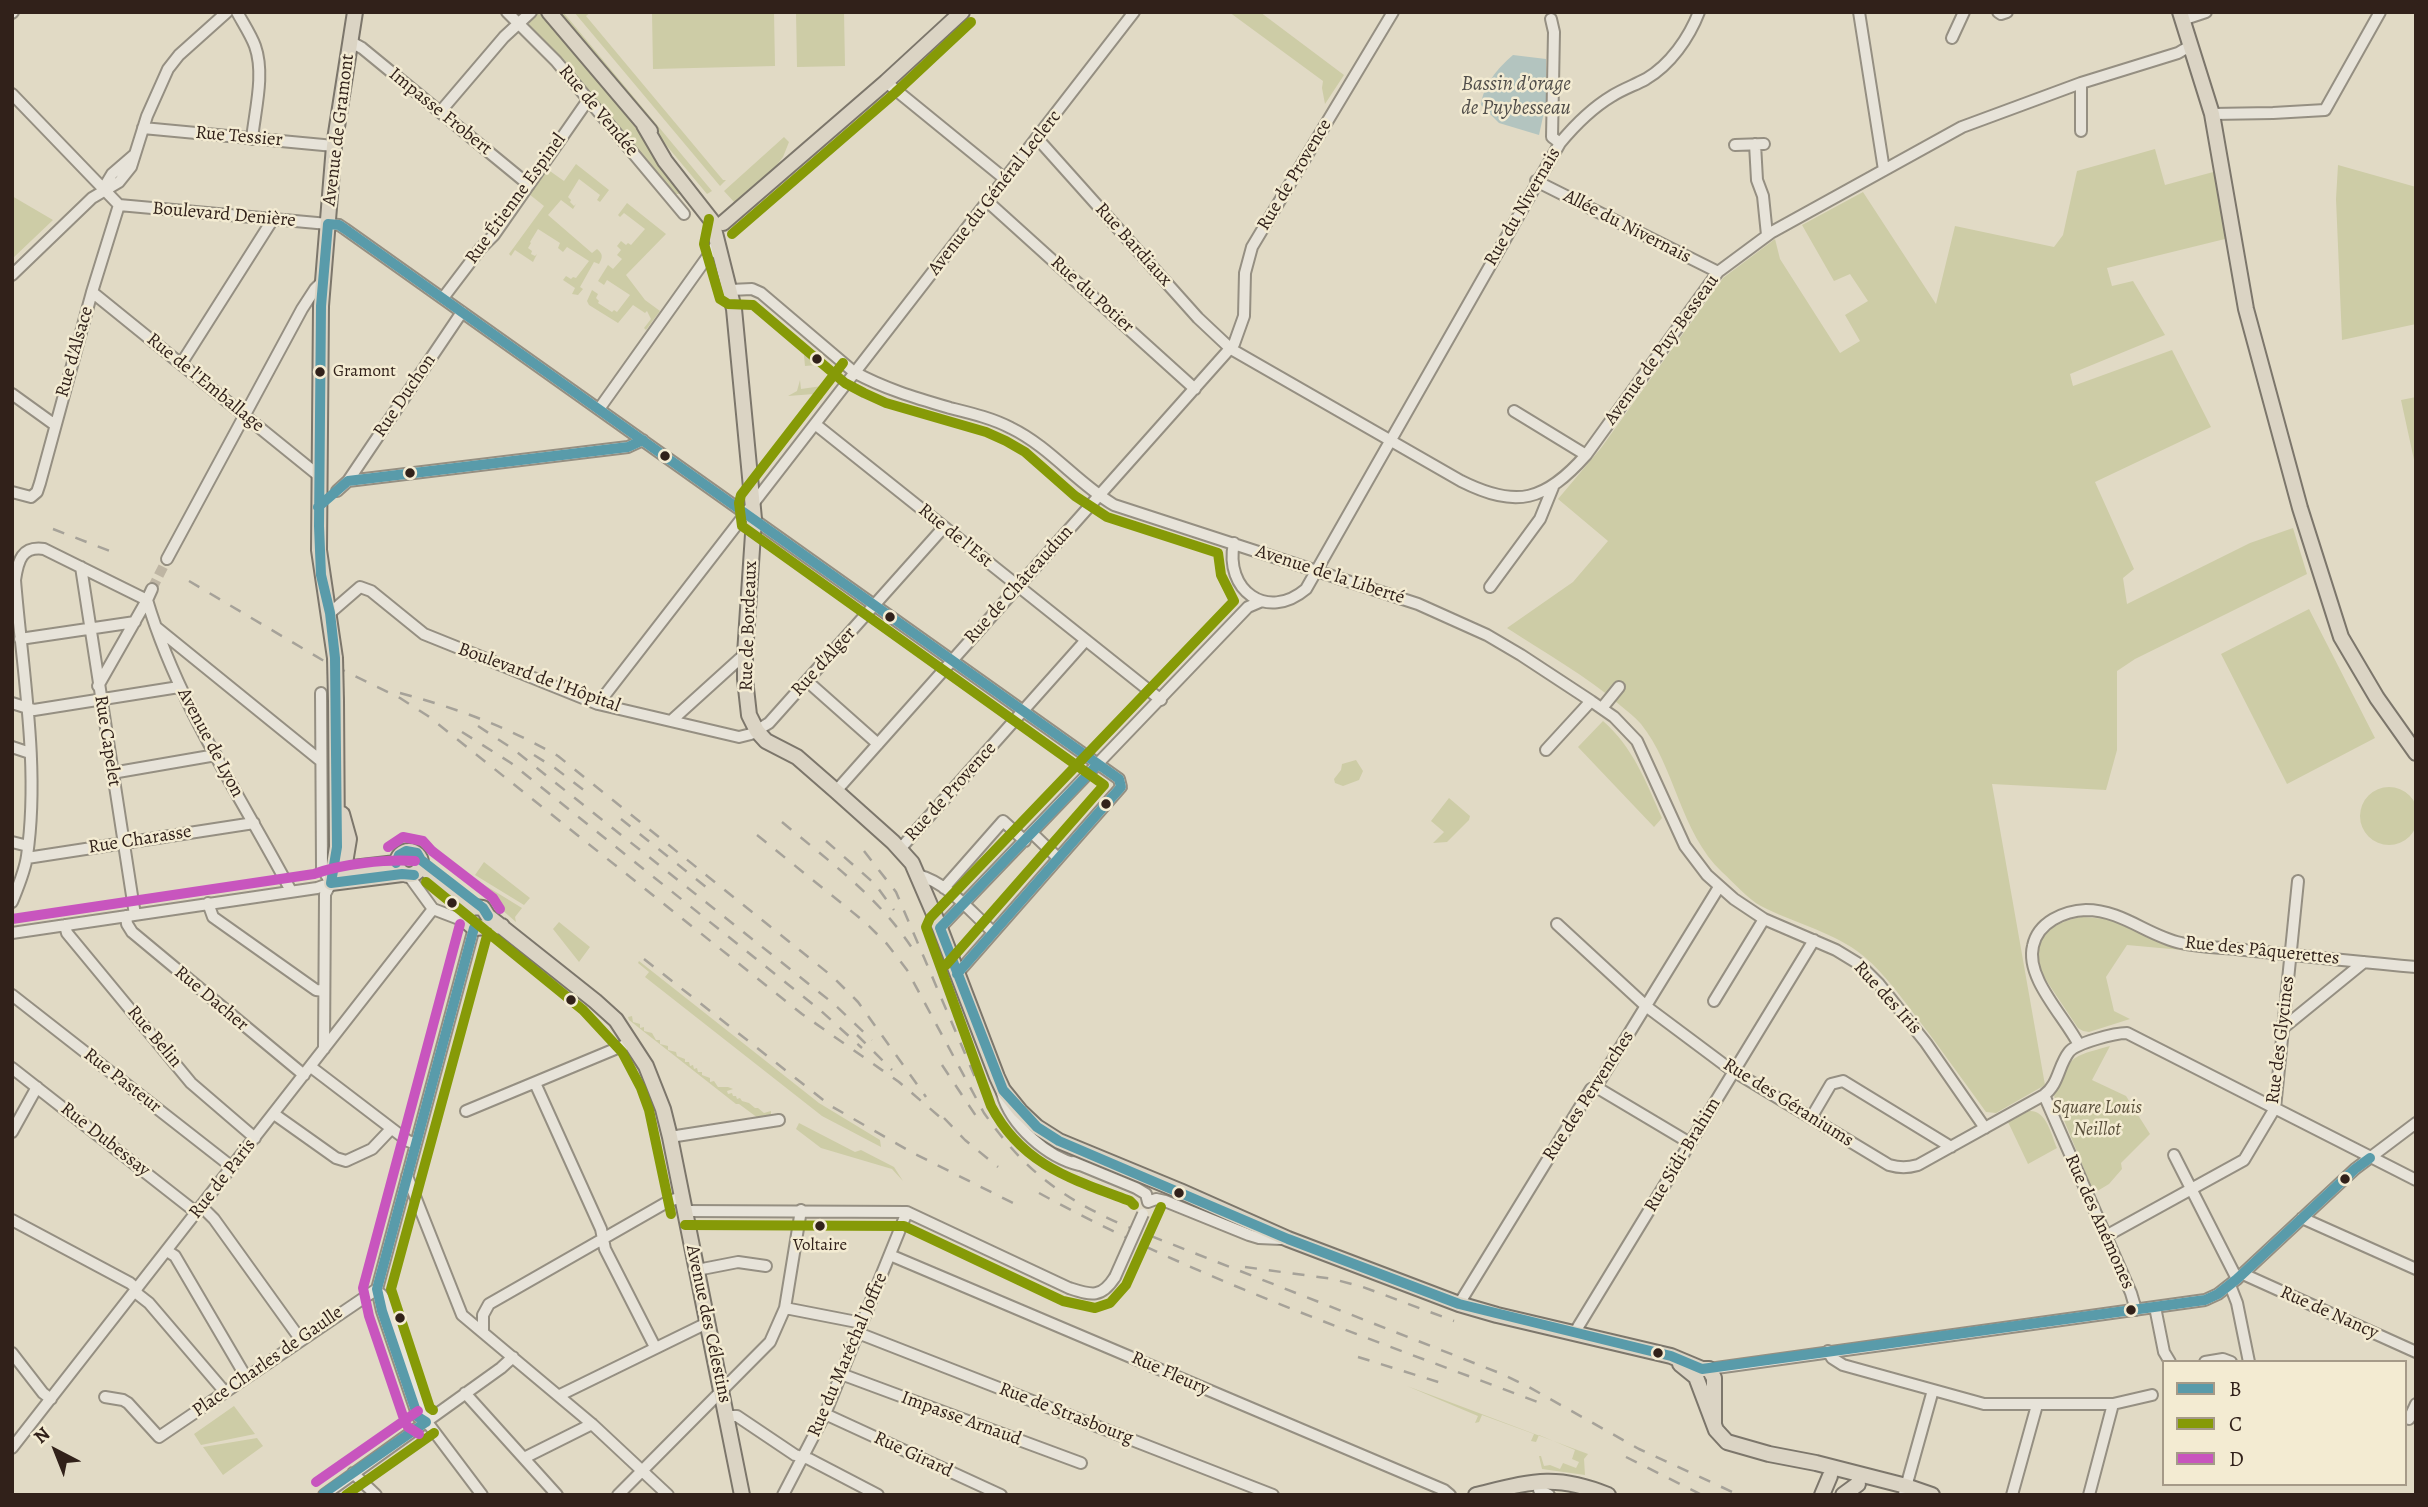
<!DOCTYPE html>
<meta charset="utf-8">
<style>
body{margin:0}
#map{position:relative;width:2428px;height:1507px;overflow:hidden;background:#e1dac5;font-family:Alegreya,serif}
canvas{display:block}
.frame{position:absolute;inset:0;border:14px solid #31211a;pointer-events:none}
.legend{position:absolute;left:2162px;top:1360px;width:245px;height:126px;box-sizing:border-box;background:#f3ebd2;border:2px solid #a59a88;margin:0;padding:9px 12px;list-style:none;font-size:21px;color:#31211a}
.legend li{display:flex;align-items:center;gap:14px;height:35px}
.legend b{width:35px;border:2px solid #a59a88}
.north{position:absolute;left:21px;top:1416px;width:70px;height:70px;-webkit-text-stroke:5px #f3ebd2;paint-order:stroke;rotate:318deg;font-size:19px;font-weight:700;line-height:28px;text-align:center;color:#31211a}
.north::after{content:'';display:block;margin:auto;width:24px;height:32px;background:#31211a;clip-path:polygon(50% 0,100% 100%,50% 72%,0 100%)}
</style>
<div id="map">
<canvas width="2428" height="1507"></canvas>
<div class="frame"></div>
<ul class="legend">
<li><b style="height:9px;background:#599baa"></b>B</li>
<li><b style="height:9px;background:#869a07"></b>C</li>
<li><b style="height:9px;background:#c855be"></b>D</li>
</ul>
<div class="north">N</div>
</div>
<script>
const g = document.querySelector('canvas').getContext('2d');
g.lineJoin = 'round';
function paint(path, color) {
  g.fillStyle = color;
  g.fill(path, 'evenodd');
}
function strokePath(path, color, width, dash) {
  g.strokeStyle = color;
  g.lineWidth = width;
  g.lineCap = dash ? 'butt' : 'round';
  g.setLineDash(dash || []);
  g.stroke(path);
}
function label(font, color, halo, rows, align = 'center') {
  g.font = font + ' Alegreya,serif';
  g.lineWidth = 5;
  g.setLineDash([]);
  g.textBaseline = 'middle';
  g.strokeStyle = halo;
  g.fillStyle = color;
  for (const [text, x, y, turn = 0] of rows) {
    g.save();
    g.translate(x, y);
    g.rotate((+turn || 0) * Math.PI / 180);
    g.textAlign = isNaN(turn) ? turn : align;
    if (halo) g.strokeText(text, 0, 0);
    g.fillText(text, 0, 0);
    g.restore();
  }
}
paint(new Path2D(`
 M555 12H563L712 191 707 194Z
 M574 12H591L586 16 723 180H726L720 186Z
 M652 12H774L775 66 653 69Z
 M796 12H844L845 66 797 67Z
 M1229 12H1260L1344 75 1325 104 1322 88 1323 81Z
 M537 14 544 15 642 130 684 194H673L558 57 529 26V20Z
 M784 137 789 142 783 157 773 170 735 203 724 191Z
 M2155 149 2165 185 2217 171 2229 238 2107 268 2112 286 2133 281 2165 335 2070 374 2073 386 2172 350 2211 427 2095 482 2134 569 2123 578 2127 604 2250 543 2293 528 2307 574 2135 659 2117 671V750L2106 790 1992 784 2045 1085 1996 1113 1986 1112C1961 1078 1937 1043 1911 1010 1895 989 1879 967 1857 951 1829 931 1792 922 1761 906 1749 900 1733 882 1722 872 1680 832 1675 766 1641 724 1635 717 1627 711 1621 706 1587 676 1545 653 1507 628L1573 582 1608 541 1558 499 1601 448 1723 278 1775 239 1780 259 1840 353 1860 341 1845 315 1868 301 1850 274 1834 281 1802 225 1863 192 1936 304 1955 226 2054 247 2063 235 2077 171Z
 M576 164 609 190 600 202 597 200 600 195 579 179 568 197 571 200 570 202 574 206 576 204 573 209 561 200 548 215 592 253 597 249C603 254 603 257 599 264L594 262 580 287 583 289 578 295 572 294 575 288 563 280 566 276 571 279 573 277 576 278 589 261 567 247 563 252 558 248 560 243 538 229 530 242 531 243 528 248 532 251 531 254 535 256 537 254 533 262 515 250 511 256 509 254 544 206 529 194 547 169 564 181Z
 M2338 165 2416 187V324L2342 340 2336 199Z
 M12 196 53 220 12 259Z
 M627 203 666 234 626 275 645 300 660 311 646 330 644 328 651 319 647 311 645 313 633 305 618 323 589 305 587 301 592 290 598 294 596 298 599 301 598 303 612 312 614 310 617 312 630 295 607 280 604 285 598 281 608 265 613 269 622 259 617 255 621 250 617 246 621 241 626 245 628 243 631 245 645 229 624 213 620 217 618 215Z
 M796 337 835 369C840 379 832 385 826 393L824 392 821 395 823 397 821 400 814 394 788 396 797 391 800 380 801 389 829 385V379L836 378 835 371H829L828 364 805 366 803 345 797 346Z
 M2416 397V469L2401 400Z
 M2309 609 2375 738 2287 784 2221 654Z
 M1603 721C1633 747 1646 782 1662 818L1654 827 1578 747Z
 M1356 760 1363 771 1359 780 1343 786 1335 783 1334 779 1341 770 1342 764Z
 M2360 816a29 29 0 1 1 58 0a29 29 0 1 1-58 0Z
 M1449 798 1470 816 1469 820 1447 842 1433 843 1444 832 1431 821Z
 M484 862 530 898 524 905 475 875Z
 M465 878 470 882 473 878 522 908 515 917 516 922Z
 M2082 917 2107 919 2182 950 2127 945 2106 977 2114 1011 2130 1019 2089 1032 2083 1031 2078 1028 2040 971C2032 938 2051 922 2082 917Z
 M559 922 590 947 579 962 553 929Z
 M639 961 819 1103 880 1140 881 1147 822 1116 645 977 649 972 638 963Z
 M632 1016 633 1022 640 1024V1028L644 1027V1031L652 1033 656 1040H660V1044L668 1046V1050L676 1052 677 1056 685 1059V1062H689L690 1066 693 1065 694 1069 697 1068 698 1072H702V1075L710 1078V1082L714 1081 718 1087H728L733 1089 727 1091 728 1094 732 1093 733 1096H736L737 1099 740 1098 742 1101 749 1103 755 1108H758L764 1113 771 1111V1116L758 1118 739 1104H736L629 1020 628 1017Z
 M2110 1046 2092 1080 2126 1096 2150 1134 2121 1163 2122 1169 2109 1184 2094 1193 2054 1096C2072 1055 2067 1058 2110 1046Z
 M2029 1111C2047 1110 2051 1135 2057 1148L2028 1164 2008 1122Z
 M799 1123 855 1152 861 1150 894 1167 903 1181 892 1169 821 1148 796 1129Z
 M1407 1386 1588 1454 1584 1459 1585 1475 1542 1469 1539 1456H1541L1544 1466 1550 1465 1560 1469 1563 1463 1576 1468 1579 1462 1572 1459 1575 1450 1539 1435 1536 1442 1531 1441 1534 1434 1482 1415 1479 1422 1475 1423 1478 1416Z
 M234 1406 255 1434 201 1445 194 1434Z
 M257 1438 263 1446 223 1475 203 1447Z`), '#cdcca6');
paint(new Path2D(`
 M1513 55 1546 59V103L1539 135 1499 123 1481 105C1483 85 1498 68 1513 55Z`), '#b3c4bf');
strokePath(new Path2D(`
 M152 589 167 559`), '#beb5a3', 10, [10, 5]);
const minor = new Path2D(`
 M237 12C243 23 251 35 255 46 265 74 255 110 252 139
 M507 12 556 61 684 214
 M1859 12 1884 170
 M1998 12 2001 14 2007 12
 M12 13 13 12
 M1551 19 1554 32 1552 137 1560 143
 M2182 20 2206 12
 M1952 38 1964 12
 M351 42 362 48 529 185
 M886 82 1005 179
 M12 94 119 205
 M440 112 504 37 531 12
 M2212 114 2273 113 2325 110 2380 12
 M143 128 334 146
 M2081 131V83
 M1037 138 1198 318 1231 349 1461 481C1517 509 1545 501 1586 455L1718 272 1772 232 1962 127 2081 83 2178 53 2190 46
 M1755 144 1757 180 1763 196 1767 235
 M1735 145 1764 144
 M1536 181 1718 272
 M103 189 112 174 134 155
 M988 202 1195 389
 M119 205 339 225 345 229 1119 779 1121 787 957 974
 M12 275 92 198 119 182 131 167 147 116 168 69 179 55 227 12
 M730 290 752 289 761 293 854 372C885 389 916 398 950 408 970 413 992 418 1011 428 1050 447 1077 483 1114 505L1418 604 1487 635 1521 655 1591 701 1614 717 1637 741 1685 846 1707 875 1734 899 1764 919 1836 950 1859 964 1879 984 1926 1043 1985 1128
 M92 292 318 475
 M443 298 481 248 494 235 588 100
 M181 364 273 219
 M12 394 55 425
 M599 409 718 242
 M1514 411 1586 455
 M815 424 1161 700
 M348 481 462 312
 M337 491 348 481 628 447 643 440
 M12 492 31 497 37 492 40 483 92 292 119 205
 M1234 543C1224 590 1267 622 1306 589L1560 143C1575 125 1592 108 1612 96 1623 89 1635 85 1646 79 1670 65 1689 38 1699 12
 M167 559 302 309 315 289 323 281
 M81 567 135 915
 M1490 587 1540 519 1553 487
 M152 589 147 600C178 704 240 795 291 891
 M330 613 360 587 371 591 424 634 598 704 739 737 751 734 769 723 944 527
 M157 628 321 761
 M20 639 135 622
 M807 681 878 744
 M321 693 322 868 331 883
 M12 703 34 710 179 687
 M598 704 1134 12
 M1602 708 1619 687
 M671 721 745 654
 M12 747 30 753
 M1546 750 1591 701
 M112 773 216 755
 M836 791 1234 344 1244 316 1245 273 1252 247 1393 12
 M1032 833 1058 858
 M12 842 28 846
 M900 849 1086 640
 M27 858 254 823
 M918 875C948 883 971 912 993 932
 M409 876 433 909 467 922
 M944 888 1003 821 1025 841
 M12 902C18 887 25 871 27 856 40 767 22 668 15 580 18 560 22 546 44 549L147 600 98 686
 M208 903 213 917 316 990 324 991
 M126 916 127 924 132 932 304 1075
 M1557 924 1647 1007 1730 1069 1889 1165C1900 1168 1907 1168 1918 1165L2044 1095C2059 1084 2058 1066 2069 1052 2076 1043 2115 1033 2127 1033L2416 1180
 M65 925 67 933 191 1083 255 1138
 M474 928 377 1289 382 1311 418 1417 430 1426 482 1495
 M940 928 1248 607 1262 601
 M12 933 317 888 331 883
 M12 995 232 1167
 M1714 1001 1764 919
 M2283 1028 2364 962
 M2079 1045C2065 1017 2025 978 2033 946 2038 922 2064 911 2086 910 2122 910 2148 936 2181 943 2202 948 2224 947 2245 950 2302 956 2359 962 2416 967
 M324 1049 325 894 331 883
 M311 1067 408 1141 416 1144
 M12 1068 197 1213
 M535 1083 601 1229 605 1249 655 1347
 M1596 1087 1690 1143
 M1002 1093C1011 1126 1047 1157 1079 1165
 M2044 1095 2131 1293 2136 1310
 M466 1111 632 1042
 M274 1114 336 1158 346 1161 372 1149 391 1129
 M1811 1118 1831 1084 1843 1081 1951 1147
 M12 1132 37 1087
 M670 1137 779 1120
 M2174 1155 2237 1279
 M1073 1162 1136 1188 1146 1194 1148 1202
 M407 1176 462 1315 592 1424 668 1495
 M1148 1202 1156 1199 1165 1201 1249 1235 1259 1238 1281 1239
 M202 1207 214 1219 301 1340
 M685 1211 907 1212 1069 1288C1091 1295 1101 1299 1115 1277
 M2302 1218 2416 1269
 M12 1220 130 1283 137 1289
 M2106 1236 2244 1160 2275 1108 2298 881
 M167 1251 175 1256 246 1377
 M890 1255 1444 1490 1450 1495
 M697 1270 738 1262 766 1266
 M2243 1274 2416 1352
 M2230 1285 2237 1303 2249 1362
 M135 1292 149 1303 225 1392
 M381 1294 387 1302 427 1412 426 1422
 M1459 1304 1591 1089 1596 1087 1719 887
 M2155 1307 2164 1352 2170 1362
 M785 1308 862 1323
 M483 1332V1315L489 1304 669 1201 682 1197
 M858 1333 1273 1495
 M1576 1334 1578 1327 1814 940
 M1828 1351 1832 1358 1843 1365 1984 1404H2113L2152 1395
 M12 1353 43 1393 51 1399
 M2205 1362 2223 1359 2231 1362
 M1709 1369 2205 1300 2218 1294 2237 1279 2355 1169 2416 1123
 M841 1374 1081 1463
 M465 1393 557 1495
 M560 1395 707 1323
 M105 1397 123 1400 128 1403 159 1437 377 1289
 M825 1414 1001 1495
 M726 1416H737L795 1455 809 1459 878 1495
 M2409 1419 2416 1404
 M12 1448 433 909
 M524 1458 592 1424
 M353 1473 376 1495
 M1539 1490 1549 1495
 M1904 1494 1933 1390
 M324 1495 501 1368 513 1357
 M618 1495 770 1342 785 1308 801 1210
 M783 1495 825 1414 907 1212
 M2012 1495 2037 1405
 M2089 1495 2113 1404`);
const major = new Path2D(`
 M549 12 650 131
 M2180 12 2212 114 2246 309 2300 508 2341 637 2377 698 2416 753
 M644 125 665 161 712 221 734 309 754 519 745 654V679L749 715 757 731 766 741 797 757 836 791 893 842 912 863 940 928 997 1077 1003 1090 1020 1111 1037 1127 1059 1141 1180 1191 1288 1239 1459 1304 1497 1315 1671 1356 1702 1369H1709L1714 1378V1423
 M723 223 886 82 962 12
 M335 658 319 550 321 306 334 146 355 12
 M342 814 349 839 344 869
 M397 863a12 12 0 1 1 24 0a12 12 0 1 1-24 0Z
 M421 866 473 907
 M344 869 396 863
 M331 883 337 847 336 701
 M331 883 402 874
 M502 926 474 928 467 922 466 913 473 907 483 908 488 916 595 1001 616 1020 646 1066 663 1109 670 1137 742 1495
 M1680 1364 1696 1377 1716 1430 1727 1442 1769 1454 1816 1463 1906 1486 1932 1495
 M1476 1495C1530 1482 1554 1473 1608 1495
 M1822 1495 1830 1476
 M1843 1495 1858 1484`);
strokePath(minor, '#958f82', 14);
strokePath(major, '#7c766b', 18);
strokePath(minor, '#e7e3d9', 10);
strokePath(major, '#dbd4c4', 14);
strokePath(new Path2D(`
 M53 529 120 555
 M189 581 324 661 400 698 428 716 802 1014 899 1082 948 1124
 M400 693C459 709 505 726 558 756L833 977 858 1002 926 1097
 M478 726 513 749 552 780 834 1004 872 1040
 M462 732 511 763 820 1010 862 1048
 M534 755 555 768 585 791
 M621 819 706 887
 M782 822C830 862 880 898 914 951
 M757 835 866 923 887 944 907 970 984 1113C1024 1170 1060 1197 1123 1225L1502 1374 1527 1386 1639 1449 1739 1495
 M826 841 875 884 894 910
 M864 851 896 892 975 1077
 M644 959 831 1106 913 1153 1021 1207
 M857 1035 892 1070
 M942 1065 976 1116
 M944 1118 965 1140 998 1167
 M1039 1193C1200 1281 1372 1339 1543 1404
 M1245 1267 1333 1279 1363 1287 1454 1321
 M1358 1357 1448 1385
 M1626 1457 1702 1495`), '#a6a299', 2.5, [12, 12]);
const minorBridge = new Path2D(`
 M1115 1277 1143 1214`);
const majorBridge = new Path2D(`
 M335 658 336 701`);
strokePath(minorBridge, '#958f82', 14, []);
strokePath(majorBridge, '#7c766b', 18, []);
strokePath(minorBridge, '#e7e3d9', 10);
strokePath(majorBridge, '#dbd4c4', 14);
strokePath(new Path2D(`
 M328 224 339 225 345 229 1119 779
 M328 224 321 306 319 526 321 575 330 613 335 658 337 847 331 883
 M318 507 348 481 628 447 643 440
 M396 863 399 855 406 851 417 853 421 860 483 908 488 916
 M331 883 402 874 414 875
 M940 928 1003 1090 1037 1127 1059 1141 1288 1239 1459 1304 1671 1356 1702 1369 2205 1300 2218 1294 2237 1279 2355 1169 2370 1158
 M940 928 1098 764
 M957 974 1121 787 1119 779
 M426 1422 418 1417 382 1311 377 1289 474 928
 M324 1493 426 1422`), '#599baa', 10);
strokePath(new Path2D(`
 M709 219 704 244 720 299 728 304 753 305 845 383 864 393 886 403 986 432 1006 441 1025 452 1075 496 1107 517 1218 553 1221 575 1234 601 930 918 926 927 991 1106C1022 1165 1071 1179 1130 1201L1134 1205
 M732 234 895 93 971 22
 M843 363 741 495 739 503 742 526 1104 785 946 965
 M426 882 583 1010 622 1052 641 1088 649 1110 671 1214
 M685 1225 904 1226 1063 1301 1095 1308 1110 1303 1126 1285 1161 1207
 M433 1410 430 1408 391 1289 488 932
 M346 1495 434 1433`), '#869a07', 10);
strokePath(new Path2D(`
 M388 847 403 837 423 841 432 851 493 898 500 909
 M12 919 314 874C341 864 386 859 415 861
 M419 1434 408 1427 405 1422 369 1316 363 1288 460 924
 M316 1482 418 1411`), '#c855be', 10);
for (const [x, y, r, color] of [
 [817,359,6,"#31211a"],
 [320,372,6,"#31211a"],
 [665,456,6,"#31211a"],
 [410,473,6,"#31211a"],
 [890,617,6,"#31211a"],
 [1106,804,6,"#31211a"],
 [452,903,6,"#31211a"],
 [571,1000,6,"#31211a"],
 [2345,1179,6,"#31211a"],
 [1179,1193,6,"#31211a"],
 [820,1226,6,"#31211a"],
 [2131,1310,6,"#31211a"],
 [400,1318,6,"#31211a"],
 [1658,1353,6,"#31211a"]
]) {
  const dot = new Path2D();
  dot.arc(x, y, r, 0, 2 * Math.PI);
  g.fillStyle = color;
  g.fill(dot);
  strokePath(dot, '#f3ebd2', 2.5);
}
label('17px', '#31211a', '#f3ebd2', [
 ["Gramont",333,372],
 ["Voltaire",820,1246,"center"]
], 'left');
label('19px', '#31211a', '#f3ebd2', [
 ["Rue de Vendée",598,111,50],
 ["Impasse Frobert",440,112,39],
 ["Avenue de Gramont",339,130,-83],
 ["Rue Tessier",239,137,5],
 ["Rue de Provence",1295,175,-59],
 ["Avenue du Général Leclerc",995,193,-52],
 ["Rue Étienne Espinel",516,199,-54],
 ["Rue du Nivernais",1523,207,-60],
 ["Boulevard Denière",224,215,5],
 ["Allée du Nivernais",1627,227,27],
 ["Rue Bardiaux",1133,245,48],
 ["Rue du Potier",1092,295,42],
 ["Avenue de Puy-Besseau",1662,350,-54],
 ["Rue d'Alsace",75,352,-74],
 ["Rue de l'Emballage",205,383,39],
 ["Rue Duchon",405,396,-56],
 ["Rue de l'Est",955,536,39],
 ["Avenue de la Liberté",1330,575,18],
 ["Rue de Châteaudun",1019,585,-48],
 ["Rue de Bordeaux",749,626,-88],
 ["Rue d'Alger",824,662,-48],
 ["Boulevard de l'Hôpital",539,678,20],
 ["Rue Capelet",107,741,81],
 ["Avenue de Lyon",210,743,62],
 ["Rue de Provence",951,792,-48],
 ["Rue Charasse",140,840,-9],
 ["Rue des Pâquerettes",2262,951,6],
 ["Rue des Iris",1887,998,48],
 ["Rue Dacher",211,999,40],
 ["Rue Belin",154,1037,50],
 ["Rue des Glycines",2281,1040,-83],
 ["Rue Pasteur",122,1081,38],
 ["Rue des Pervenches",1589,1096,-57],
 ["Rue des Géraniums",1788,1103,32],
 ["Rue Dubessay",105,1140,38],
 ["Rue Sidi-Brahim",1683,1155,-59],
 ["Rue de Paris",223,1179,-52],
 ["Rue des Anémones",2099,1222,66],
 ["Rue de Nancy",2329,1313,24],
 ["Avenue des Célestins",708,1324,78],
 ["Rue du Maréchal Joffre",848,1355,-67],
 ["Place Charles de Gaulle",268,1362,-35],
 ["Rue Fleury",1170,1374,24],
 ["Rue de Strasbourg",1066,1414,21],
 ["Impasse Arnaud",961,1419,20],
 ["Rue Girard",913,1455,25]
]);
label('italic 19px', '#5b513c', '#f3ebd2', [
 ["Square Louis",2097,1108],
 ["Neillot",2097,1130]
]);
label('italic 21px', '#524f4b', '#f3ebd2', [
 ["Bassin d'orage",1516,85],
 ["de Puybesseau",1516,109]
]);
</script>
